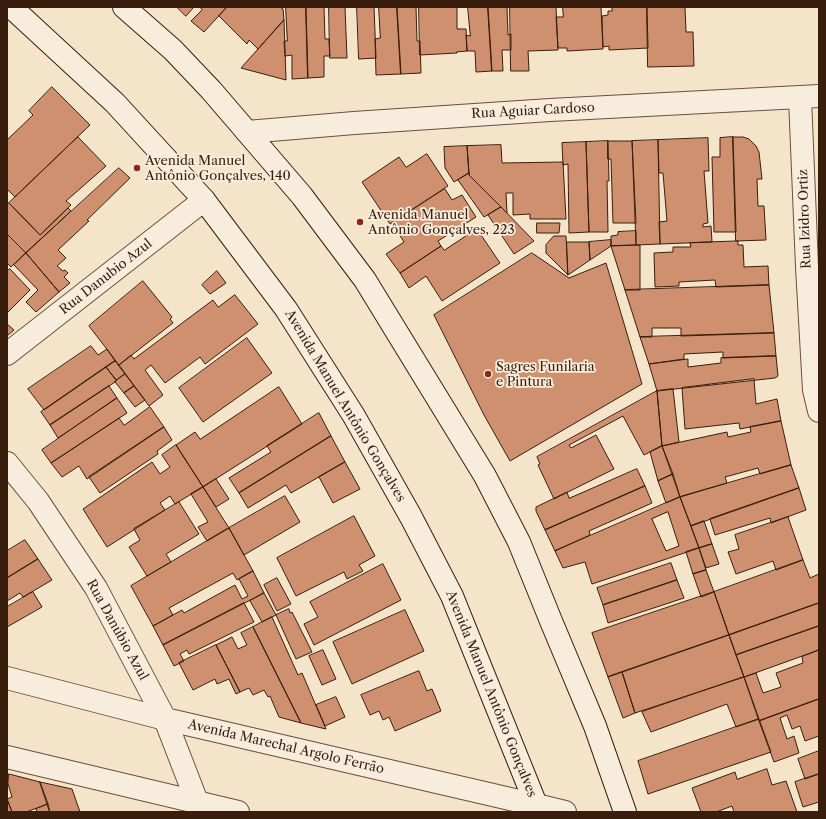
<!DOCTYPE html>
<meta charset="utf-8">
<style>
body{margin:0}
#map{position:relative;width:826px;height:819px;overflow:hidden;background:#f4e4c9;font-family:"Libre Caslon Text",serif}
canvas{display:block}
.frame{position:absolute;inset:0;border:8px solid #3a1e0d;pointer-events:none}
</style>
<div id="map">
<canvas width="826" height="819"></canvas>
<div class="frame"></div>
</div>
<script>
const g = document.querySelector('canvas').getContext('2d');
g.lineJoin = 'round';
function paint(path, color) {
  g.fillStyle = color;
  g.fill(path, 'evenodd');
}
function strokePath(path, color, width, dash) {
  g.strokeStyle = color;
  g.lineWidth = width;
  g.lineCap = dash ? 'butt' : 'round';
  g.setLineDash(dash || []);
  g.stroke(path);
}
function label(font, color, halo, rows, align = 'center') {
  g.font = font + ' "Libre Caslon Text",serif';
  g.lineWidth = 3.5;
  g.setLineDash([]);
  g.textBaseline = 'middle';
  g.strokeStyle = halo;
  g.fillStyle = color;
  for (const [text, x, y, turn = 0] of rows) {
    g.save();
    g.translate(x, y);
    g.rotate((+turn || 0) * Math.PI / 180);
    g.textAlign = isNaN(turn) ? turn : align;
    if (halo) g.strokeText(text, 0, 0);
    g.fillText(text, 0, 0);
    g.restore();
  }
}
const building = new Path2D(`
 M177 7H194L186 16Z
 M200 7H227L204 32 191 21 202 10Z
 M227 7H280L283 9 284 20 258 49 249 40 247 44 219 16Z
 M286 7H306L308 78 292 79V55L285 56 284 41H287Z
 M306 7H324L325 39H329L330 56H324V77L308 78Z
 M329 7H345L347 58H330Z
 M357 7H374L376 58 359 59Z
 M379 7H397L401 74 376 75 375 39 380 38Z
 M397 7H416L417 41H420L421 73 401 74Z
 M419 7H457V29H466L467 51 456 52 457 53 420 55Z
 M468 7H488L492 71 476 72 475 51H467L466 35 470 36Z
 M488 7H507L508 35 511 34V50H502L503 71H492Z
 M510 7H556L558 50 528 51 529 71H511Z
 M563 7H601L603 49 567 51V48H558L556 17H563Z
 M612 7H647L648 48 609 50V46L603 47 602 16 608 15V11H612Z
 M647 7H685L686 32H693L694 66 648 67Z
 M284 20 286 80 241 68 258 49Z
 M52 87 90 125 15 197 7 189V140L33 115 29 111Z
 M78 137 106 166 66 201 71 205 40 235 9 203Z
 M733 137H743L749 139 756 146 759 152 762 179H757L758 206H764L766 240 736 241Z
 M733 137 736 232H714L712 157H720V138Z
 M708 138 709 171H704L708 223 703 224V227L711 226 712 242 660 244 659 222 667 221 663 173H659L658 140Z
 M658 140 660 244 636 245 632 141Z
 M608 141H632L636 223H613L611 159H608Z
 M608 141 609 181H607L608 232H589L586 142Z
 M586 142 589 232 569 233 568 164 563 165 562 143Z
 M501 145 502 163 563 162 566 219H530V214L513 215V193H506L507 213 469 175 467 146Z
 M467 146 469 173 454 182 445 168 444 147Z
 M427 154 448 186 390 224 362 182 399 157 406 167Z
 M119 168 130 178 87 220 89 221 58 250 66 258 57 266 63 271 65 270 68 273 64 277 70 283 59 292 26 253Z
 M469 173V175L501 207 484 217 458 180Z
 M445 189 452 200 462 195 476 217 438 241 441 246 400 273 386 254 404 242 392 223Z
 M9 203 40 235 68 208 71 211 26 253 7 234V205Z
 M501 207 534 241 514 254 488 215Z
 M537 223H560L559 233H537Z
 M477 229 500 263 442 301 426 276 409 288 400 273 441 246 444 250Z
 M636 231V245L611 246V236L618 235V232Z
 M7 234 26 253 11 267 7 263Z
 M554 236H566L568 275 546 253V245Z
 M611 240V246L590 260 589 242Z
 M736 241H738V245H743L744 267 768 266 769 285 716 287 715 280 679 282V286L655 287 654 253 673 252V247H691L690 243Z
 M567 242H589L590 260 568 275Z
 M636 245H640V290H625L611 246Z
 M26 253 59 292 36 312 26 302 38 290 14 265Z
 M532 253 569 278 606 263 642 384 510 461 484 415 434 315Z
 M10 269 30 290 7 313V271Z
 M217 271 226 283 210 294 202 285Z
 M143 281 172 317 170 319 173 323 119 365 89 326Z
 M769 285 774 333 681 336V328H652V337H640L625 290Z
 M235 295 258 324 205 364 200 357 165 383 151 365 145 370 163 395 149 406 119 365 131 355 134 359 213 300 218 307Z
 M7 324 14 330 7 336Z
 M774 333 776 356 723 358V352L684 354V359L649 364 640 337Z
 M247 338 272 373 203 422 179 388Z
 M91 346 98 355 107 349 115 361 44 410 28 389Z
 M776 356 778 376 775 378 657 391 649 364 688 359V367L721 363V358Z
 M115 361 125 374 116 380 106 367Z
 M106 367 116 380 115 382 50 425 41 412Z
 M125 374 134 386 124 393 115 382Z
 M754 379 756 404 777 399 781 421 740 429 739 423 685 429 682 388Z
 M109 386 117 398 58 438 50 425Z
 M134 386 145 400 135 407 124 393Z
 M279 387 302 424 203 487 176 445 195 432 200 439Z
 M673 389 679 442 662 446 657 391Z
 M657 391 662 446 644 455 623 416 569 445 571 448 596 435 614 469 554 499 538 465 540 464 537 457Z
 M117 398 127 413 51 463 42 450Z
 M150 407 164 427 87 479 79 466 62 477 51 463 119 418 124 425Z
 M319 413 331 436 239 493 229 478 271 452 267 446Z
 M781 421 791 465 760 474 758 468 725 477 727 483 680 497 662 446 727 432 728 437 751 432 750 427Z
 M164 427 172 440 157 451 158 454 100 493 89 477Z
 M331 436 345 462 291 493 286 485 248 508 239 493Z
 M176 445 203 487 175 504 170 496 160 503 165 510 107 547 83 509 152 462 160 474 170 467 162 455Z
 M662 446 673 474 658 481 650 452Z
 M345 462 360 489 333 503 319 477Z
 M791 465 799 488 691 526 680 497Z
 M637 469 645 486 545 530 536 511V507L567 492 569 498Z
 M673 474 680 497 666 503 658 481Z
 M216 479 229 499 216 507 203 487Z
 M645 486 652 503 589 531 590 535 555 551 545 530Z
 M203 487 229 528 207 541 198 527 208 522 191 494Z
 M799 488 806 510 771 523 770 518 715 535 710 519Z
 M285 496 300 522 244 555 229 528Z
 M680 497 699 548 592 584 585 562 563 568 555 551ZM668 512 679 546 666 551 652 519Z
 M179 502 199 534 166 554 171 562 147 576 129 547 140 540 134 529Z
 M354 516 375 556 359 565 363 571 347 579 344 572 296 596 277 558Z
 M788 517 803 560 776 570 773 561 736 574 728 552 739 549 735 535Z
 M704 521 712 544 699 548 691 526Z
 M229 528 253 571 237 580 233 573 169 608 173 615 153 626 131 586Z
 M25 540 38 559 7 578V551Z
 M712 544 719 564 706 568 699 548Z
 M699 548 706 570 693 574 686 552Z
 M38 559 52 580 23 597 20 593 7 601V578Z
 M803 560 810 578 819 574V603L729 635 714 592Z
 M671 563 677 580 603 605 597 588Z
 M383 564 401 600 314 645 304 624 318 617 310 602Z
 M706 570 714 592 701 597 693 574Z
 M253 571 264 593 163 645 153 626 182 610 184 613 235 585 242 599 248 596 239 579Z
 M277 578 291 604 277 611 264 585Z
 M677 580 684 598 608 623 603 605Z
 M33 592 42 607 7 627V607Z
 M714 592 729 635 608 677 592 633Z
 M264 593 276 615 262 622 250 601Z
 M244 603 254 622 189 654 187 650 180 654 184 661 174 666 163 645Z
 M819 603V626L736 655 729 635Z
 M289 609 290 613 292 612 312 652 296 659 276 615Z
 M405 610 424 651 352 684 333 642Z
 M272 617 298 675 302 673 326 729 301 723 253 627Z
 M819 626V650L744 677 736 655Z
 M253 627 301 723 279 717 270 696 268 697 264 690 253 695 249 688 240 692 216 645 232 637 238 649 247 645 241 633Z
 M729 635 744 677 635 713 622 672Z
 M216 645 240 692 236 694 229 679 217 684 215 679 193 690 179 663Z
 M323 650 336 679 322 685 309 656Z
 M819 650V699L759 721 744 677 756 673 763 693 781 687 776 673 803 663 802 657Z
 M419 671 427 691 432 689 441 711 395 731 389 717 383 720 379 711 370 715 361 695Z
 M622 672 635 713 623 718 608 677Z
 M744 677 759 719 736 727 727 704 651 732 642 712Z
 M336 697 345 717 325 726 316 705Z
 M819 699V736L805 741 800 726 792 729 787 715 780 718 787 739 794 736 799 753 774 762 759 721Z
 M759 719 771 752 648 794 638 761Z
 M819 751V774L805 779 798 759Z
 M767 769 772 785 786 781 797 812H734L732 806 716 812H701L692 788 735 772 737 779Z
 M9 774 40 782 48 804 26 812H12L7 799 12 797 8 784Z
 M819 774V802L803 807 795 782Z
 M40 782 72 789 80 812H50Z
 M7 799 12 812H7Z
 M48 804 50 812H37L36 809Z`);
paint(building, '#cf906f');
strokePath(building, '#3a1e0d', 1);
const minor = new Path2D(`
 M800 98 807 267 814 390 819 411
 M247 132 354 123 550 110 819 96
 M7 354 204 200
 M7 463 38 501 96 588 165 719 201 812
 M7 678 165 719 536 805
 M7 757 238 812`);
const tertiary = new Path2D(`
 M536 805 565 812`);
const secondary = new Path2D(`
 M11 7 115 103 204 200 286 309 354 416 411 517 452 596 539 812
 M124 7 173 50 211 90 302 196 365 280 485 476 519 542 551 621 595 726 625 812`);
strokePath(minor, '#68503c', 24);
strokePath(tertiary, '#68503c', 24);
strokePath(secondary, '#3a1e0d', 24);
strokePath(minor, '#f8eddc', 22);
strokePath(tertiary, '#f8eddc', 22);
strokePath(secondary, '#f8eddc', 22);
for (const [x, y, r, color] of [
 [137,168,4,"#8f2418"],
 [360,222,4,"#8f2418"],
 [488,374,4,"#8f2418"]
]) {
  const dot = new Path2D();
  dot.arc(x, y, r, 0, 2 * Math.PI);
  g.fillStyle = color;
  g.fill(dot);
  strokePath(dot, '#f8eddc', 1.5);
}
label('13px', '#3a1e0d', '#f8eddc', [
 ["Rua Aguiar Cardoso",533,111,-3],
 ["Rua Izidro Ortiz",805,219,-92],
 ["Rua Danubio Azul",106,277,-38],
 ["Avenida Manuel Antônio Gonçalves",345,406,59],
 ["Rua Danúbio Azul",117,630,61],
 ["Avenida Manuel Antônio Gonçalves",491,694,68],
 ["Avenida Marechal Argolo Ferrão",286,747,13]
]);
label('13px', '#3a1e0d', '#f8eddc', [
 ["Avenida Manuel",145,161],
 ["Antônio Gonçalves, 140",145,176],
 ["Avenida Manuel",368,215],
 ["Antônio Gonçalves, 223",368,230],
 ["Sagres Funilaria",496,367],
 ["e Pintura",496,382]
], 'left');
</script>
